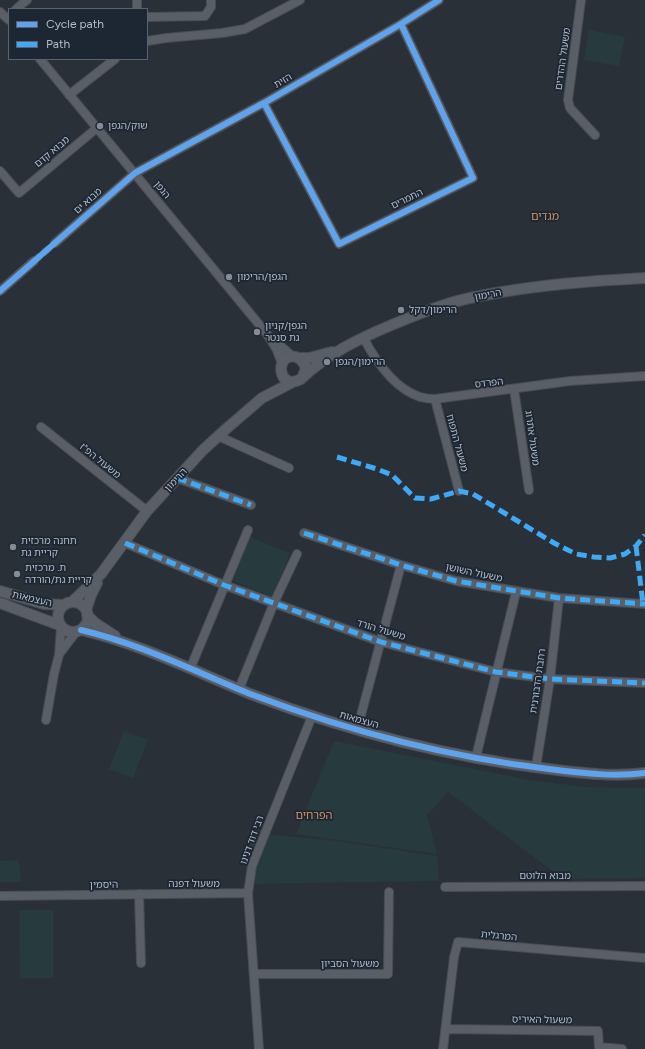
<!DOCTYPE html>
<meta charset="utf-8">
<style>
body{margin:0}
#map{position:relative;width:645px;height:1049px;overflow:hidden;background:#2a3038;font-family:Figtree,sans-serif}
canvas{display:block}
.legend{position:absolute;left:8px;top:8px;width:140px;height:52px;box-sizing:border-box;background:#1d2633;border:1px solid #59626f;margin:0;padding:5px 7px;list-style:none;font-size:12px;color:#b4bcc9}
.legend li{display:flex;align-items:center;gap:8px;height:20px}
.legend b{width:20px;border:1px solid #59626f}
</style>
<div id="map">
<canvas width="645" height="1049"></canvas>
<ul class="legend">
<li><b style="height:5px;background:#60a3ed"></b>Cycle path</li>
<li><b style="height:5px;background:#3fa9f5"></b>Path</li>
</ul>
</div>
<script>
const g = document.querySelector('canvas').getContext('2d');
g.lineJoin = 'round';
function paint(path, color) {
  g.fillStyle = color;
  g.fill(path, 'evenodd');
}
function strokePath(path, color, width, dash) {
  g.strokeStyle = color;
  g.lineWidth = width;
  g.lineCap = dash ? 'butt' : 'round';
  g.setLineDash(dash || []);
  g.stroke(path);
}
function label(font, color, halo, rows, align = 'center') {
  g.font = font + ' Figtree,"Noto Sans Hebrew",sans-serif';
  g.lineWidth = 3.5;
  g.setLineDash([]);
  g.textBaseline = 'middle';
  g.strokeStyle = halo;
  g.fillStyle = color;
  for (const [text, x, y, turn = 0] of rows) {
    g.save();
    g.translate(x, y);
    g.rotate((+turn || 0) * Math.PI / 180);
    g.textAlign = isNaN(turn) ? turn : align;
    if (halo) g.strokeText(text, 0, 0);
    g.fillText(text, 0, 0);
    g.restore();
  }
}
paint(new Path2D(`
 M589 30 625 37 619 66 584 60Z
 M250 537 290 553 273 597 233 581Z
 M124 731 148 740 133 778 109 769Z
 M334 741 529 780 587 787 645 788V878L563 879 448 792 427 815 437 854 296 834Z
 M249 833 329 840 437 856 439 881 247 884Z
 M19 860 21 882H0V861Z
 M19 910H53V978H20Z`), '#273a3e');
strokePath(new Path2D(`
 M34 261 55 243`), '#3f454e', 8, [8, 4]);
const minor = new Path2D(`
 M137 0V9
 M581 0 568 100 570 108 595 135
 M16 9 27 0
 M0 12 9 20
 M147 17 205 16 211 7V0
 M147 41 166 38 222 33 245 29 300 0
 M40 59 267 334 277 350 282 364
 M69 95 115 59
 M264 103 339 244 473 178 401 24
 M0 171 19 193 98 127
 M55 243 135 173 264 103 401 24 439 0
 M0 291 34 261
 M363 337C375 360 393 388 420 397 424 398 430 399 435 399L570 381 645 376
 M274 340 293 357
 M514 389 529 490
 M435 399 459 491
 M41 427 147 511
 M218 436 289 468
 M177 478 251 505
 M304 533 401 565 456 581 559 598 645 604
 M125 543 224 585 381 642 496 672 550 679 645 683
 M60 653 76 632
 M190 669 248 530
 M239 689 274 603 297 554
 M46 720 54 674 59 655 61 628
 M357 730 401 565
 M476 757 516 592
 M536 767 550 679 559 598
 M445 887 645 886
 M139 894 141 963
 M0 896 248 893
 M254 974H388L389 892
 M446 1029 598 1031 599 1047 622 1049
 M259 1049 248 893 252 866 312 716
 M443 1049 454 957 458 942 645 958`);
const tertiary = new Path2D(`
 M299 358H309L332 352
 M303 376 306 368C304 363 302 359 296 357 274 352 277 392 301 379 327 354 360 338 394 324 421 313 450 301 480 296 534 285 590 281 645 278
 M0 591 44 604 64 605
 M58 617a15 15 0 1 1 30 0a15 15 0 1 1-30 0Z
 M72 602 101 574 147 511 203 450 226 429 262 398 293 382
 M0 603 59 625
 M86 610 91 595 97 583
 M87 615 95 623 115 636
 M81 630C141 644 196 672 253 695 348 731 448 757 549 769 582 773 612 777 645 773`);
strokePath(minor, '#484c53', 10);
strokePath(tertiary, '#484c53', 12);
strokePath(minor, '#5a5e66', 8);
strokePath(tertiary, '#5a5e66', 10);
strokePath(new Path2D(`
 M337 457 377 469 392 475 415 498 431 499 459 491 473 494 554 543 576 554 594 557 610 558 625 554 636 546 645 535
 M177 478 251 505
 M304 533 401 565 456 581 559 598 645 604
 M125 543 224 585 381 642 496 672 550 679 645 683
 M636 546 643 604`), '#3fa9f5', 5, [10, 5]);
strokePath(new Path2D(`
 M264 103 339 244 473 178 401 24
 M0 291 135 173 264 103 401 24 439 0
 M81 630C141 644 196 672 253 695 348 731 448 757 549 769 582 773 612 777 645 773`), '#60a3ed', 6);
for (const [x, y, r, color] of [
 [100,126,4,"#848b96"],
 [229,277,4,"#848b96"],
 [401,310,4,"#848b96"],
 [257,332,4,"#848b96"],
 [327,362,4,"#848b96"],
 [13,547,4,"#848b96"],
 [17,574,4,"#848b96"]
]) {
  const dot = new Path2D();
  dot.arc(x, y, r, 0, 2 * Math.PI);
  g.fillStyle = color;
  g.fill(dot);
  strokePath(dot, '#1d2633', 1.5);
}
label('10px', '#b4bcc9', '#1d2633', [
 ["משעול ההדרים",563,59,-82],
 ["הזית",283,81,-30],
 ["מבוא קדם",52,152,-40],
 ["הגפן",162,190,50],
 ["התמרים",407,199,-26],
 ["מבוא ים",88,201,-41],
 ["הרימון",488,295,-11],
 ["הפרדס",489,383,-7],
 ["משעול אתרוג",532,438,82],
 ["משעול התפוח",457,443,75],
 ["משעול הפ\"ז",100,461,39],
 ["הרימון",176,480,-47],
 ["משעול השושן",474,573,12],
 ["העצמאות",32,599,13],
 ["משעול הורד",381,630,17],
 ["רחבת הדבורנית",538,681,-82],
 ["העצמאות",359,720,16],
 ["רבי דוד דנינו",252,840,-70],
 ["מבוא הלוטם",545,876],
 ["משעול דפנה",194,884],
 ["היסמין",104,885,-1],
 ["המרגלית",499,936,5],
 ["משעול הסביון",350,964],
 ["משעול האיריס",542,1020,1]
]);
label('10px', '#b4bcc9', '#1d2633', [
 ["שוק/הגפן",108,126],
 ["הגפן/הרימון",237,277],
 ["הרימון/דקל",409,310],
 ["הגפן/קניון",265,326],
 ["גת סנטר",265,338],
 ["הרימון/הגפן",335,362],
 ["תחנה מרכזית",21,541],
 ["קריית גת",21,553],
 ["ת. מרכזית",25,568],
 ["קריית גת/הורדה",25,580]
], 'left');
label('11px', '#d59563', '#1d2633', [
 ["מגדים",545,217],
 ["הפרחים",314,816]
]);
</script>
